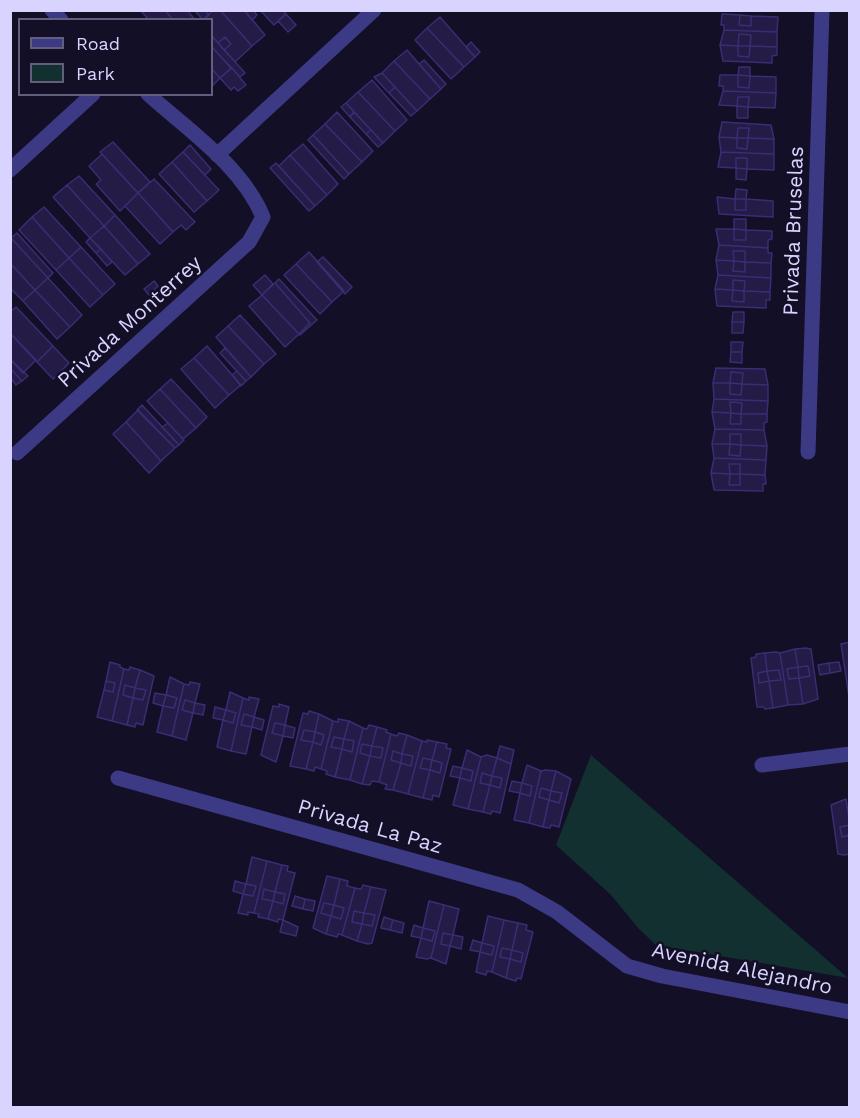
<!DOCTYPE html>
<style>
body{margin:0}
#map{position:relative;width:860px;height:1118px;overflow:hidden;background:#130f26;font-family:"Work Sans",sans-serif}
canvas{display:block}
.frame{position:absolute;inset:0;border:12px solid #d9d4ff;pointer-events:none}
.legend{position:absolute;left:18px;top:18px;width:195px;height:78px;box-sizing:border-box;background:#130f26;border:2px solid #625e7d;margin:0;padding:8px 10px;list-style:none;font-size:18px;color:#d9d4ff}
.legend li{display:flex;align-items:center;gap:12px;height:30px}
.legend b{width:30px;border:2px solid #625e7d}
</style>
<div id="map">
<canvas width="860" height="1118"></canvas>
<div class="frame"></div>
<ul class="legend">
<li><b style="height:8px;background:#3d3a85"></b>Road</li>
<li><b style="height:16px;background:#12302f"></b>Park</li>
</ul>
</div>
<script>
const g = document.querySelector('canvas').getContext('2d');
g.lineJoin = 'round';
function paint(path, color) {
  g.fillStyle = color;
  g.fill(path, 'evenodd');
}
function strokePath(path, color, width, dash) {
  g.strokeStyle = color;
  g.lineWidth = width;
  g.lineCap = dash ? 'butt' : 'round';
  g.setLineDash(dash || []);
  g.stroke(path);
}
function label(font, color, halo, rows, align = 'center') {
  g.font = font + ' "Work Sans",sans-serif';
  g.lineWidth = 5;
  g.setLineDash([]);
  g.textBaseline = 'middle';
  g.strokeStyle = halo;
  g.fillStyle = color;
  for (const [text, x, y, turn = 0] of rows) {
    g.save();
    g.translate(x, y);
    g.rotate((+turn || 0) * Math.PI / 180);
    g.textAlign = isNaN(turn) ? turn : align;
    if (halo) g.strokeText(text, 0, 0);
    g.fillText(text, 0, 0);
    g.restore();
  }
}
paint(new Path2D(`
 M591 755 848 978 656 945 639 929 611 895 556 845Z`), '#12302f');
const building = new Path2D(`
 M140 10H165L173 20H149Z
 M165 10H187L195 20H173Z
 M205 10 209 15 203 20 195 11Z
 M213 10H220L252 46 235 62 224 50 231 44 225 37 218 43 212 36V20H203Z
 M220 10H244L265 35 252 46Z
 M244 10H253L257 15 252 20Z
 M283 10 286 14 274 25 260 10Z
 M286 14 296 25 288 32 278 21Z
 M722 14 740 15 739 25 751 26V16L778 17 777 32 724 30V25H721Z
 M740 15 751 16V26L739 25Z
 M440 17 475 57 464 67 427 28Z
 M427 28 464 67 451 79 415 40Z
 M724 30 777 32V47L750 46 751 35 739 34 738 46 720 45Z
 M739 34 751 35 750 46H738Z
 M212 36 245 73 240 77 212 47Z
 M225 37 231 44 224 50 218 43Z
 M471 42 480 52 475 57 466 47Z
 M720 45 738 46V56L749 57 750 46 777 47V55L772 56V63L723 61Z
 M738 46H750L749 57 738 56Z
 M212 47 231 68 220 78 212 69Z
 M407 50 441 89 430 99 394 61Z
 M424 60 446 84 441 89 419 64Z
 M394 61 430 99 417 111 382 73Z
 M739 67H750V76L738 75Z
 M232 68 246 85 238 91 234 87 231 90 220 78Z
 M212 69 220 78 212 86Z
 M382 73 395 87 389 93 374 77Z
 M720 75H738V87L749 88 750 76 776 77V93L723 91V86H719Z
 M738 75 750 76 749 88 738 87Z
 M372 80 407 120 395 131 358 92Z
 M395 87 417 111 411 116 389 93Z
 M723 91 776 93 775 108 748 107 749 97H738L737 106 719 105Z
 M358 92 395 131 383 143 346 103Z
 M738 97H749L748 107 737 106Z
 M346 103 354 112 350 117 341 107Z
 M737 106 748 107V118H737Z
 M337 112 373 151 362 162 325 124Z
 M354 112 371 130 366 134 350 117Z
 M722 122 771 125 774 139 748 138 749 128H738L737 138 719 137Z
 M325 124 362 162 349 174 313 135Z
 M738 128H749L748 138H737Z
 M371 130 383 143 378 147 366 134Z
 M313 135 349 174 344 179 308 140Z
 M719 137 737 138V148L747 149 748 138 774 139V154L721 152Z
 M737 138H748L747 149 737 148Z
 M113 142 150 182 138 193 100 152Z
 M303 144 338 184 327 195 290 155Z
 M190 145 211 169 205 175 183 152Z
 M183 152 219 190 207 201 172 162Z
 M721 152 774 154V170L747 169V158H736V168L718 167Z
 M102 154 138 193 120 211 96 184 101 180 89 166Z
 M290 155 327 195 315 206 279 166Z
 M736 158H747V169L736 168Z
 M172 162 207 201 194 212 159 174Z
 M276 163 315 206 309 211 270 168Z
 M736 168 747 169 746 180 736 179Z
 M79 176 115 215 104 226 67 185Z
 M154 179 195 222 186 230 181 225 173 232 138 193Z
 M67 185 104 226 90 238 53 197Z
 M736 189 747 190 746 199H735Z
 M138 193 173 232 160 244 125 206Z
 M717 197 735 199V210H746V199L773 201V217L719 214Z
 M735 199H746V210H735Z
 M44 207 81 247 69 258 32 217Z
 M115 215 150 254 138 264 104 226Z
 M32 217 69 258 56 270 19 230Z
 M734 219H746V230L734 229Z
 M104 226 138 264 125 275 90 238Z
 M716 229H734V240H746V230L772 231V239L768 240V248L719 245Z
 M734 229 746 230V240H734Z
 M17 233 53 273 48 278 11 238Z
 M11 238 48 278 35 290 10 263Z
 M90 238 101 249 96 253 86 242Z
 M719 245 768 248V253H772L771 263 745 262V251H733L734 261 716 260Z
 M81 247 115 284 103 295 69 258Z
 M101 249 112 262 107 266 96 253Z
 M733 251H745V262L734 261Z
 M309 252 344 291 332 302 296 264Z
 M323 257 352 287 345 294 317 262Z
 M69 258 103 295 90 307 56 270Z
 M716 260 734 261 733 271 745 272V262L771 263V278L718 275Z
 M734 261 745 262V272L733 271Z
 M10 263 35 290 23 301 10 288Z
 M296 264 332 302 320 314 284 275Z
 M265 275 273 284 262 295 253 285Z
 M718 275 771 278 770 292 744 291 745 281 733 280V290L715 289Z
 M48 278 82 315 70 327 35 290Z
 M279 279 317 320 300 335 299 334 310 323 275 283Z
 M733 280 745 281 744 291 733 290Z
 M154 281 158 286 149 295 144 289Z
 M275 283 310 323 299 334 262 295Z
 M715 289 733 290 732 301 744 302V291L770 292V300H766V308L717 306Z
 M35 290 70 327 57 339 23 301Z
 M733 290 744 291V302L732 301Z
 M262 295 299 334 285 347 249 306Z
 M16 307 53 346 37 362 10 333V312Z
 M733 312H744V322H732Z
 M240 315 276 354 264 364 228 326Z
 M732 322H744L743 333H732Z
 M228 326 264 364 251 377 216 337Z
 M10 333 36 360 23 373 10 359Z
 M731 342H743L742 352H731Z
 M53 346 69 363 53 379 37 362Z
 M207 346 241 385 229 395 194 358Z
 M225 348 251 377 246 381 220 353Z
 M731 352H742V363L730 362Z
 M194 358 229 395 215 408 181 369Z
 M11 360 28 376 22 381 10 368Z
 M10 368 22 381 16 385 10 377Z
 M716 368 765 369 768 385 742 384 743 373 731 372 730 383H713Z
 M237 371 246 381 241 386 232 375Z
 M731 372 743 373 742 384 730 383Z
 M171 379 207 417 196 428 160 389Z
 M713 383H730V394L741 395 742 384 768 385V401L714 399Z
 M730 383 742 384 741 395 730 394Z
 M160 389 196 428 183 439 147 401Z
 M714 399 768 401 767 414H741L742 403 730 402 731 413 712 412Z
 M730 402 742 403 741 414 731 413Z
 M142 405 179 445 175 448 137 410Z
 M138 410 175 448 161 461 126 422Z
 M712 412 731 413 730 424H741V414H767V422L764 423V430L715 429Z
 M731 413 741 414V424H730Z
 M126 422 161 461 149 473 113 434Z
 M168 423 184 440 179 445 162 427Z
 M715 429 764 430 767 446 741 445V434H730V444H712Z
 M730 434H741V445L730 444Z
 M712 444H730L729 455 740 456 741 445 767 446 766 460 714 458Z
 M730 444 741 445 740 456 729 455Z
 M714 458 766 460 765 475 740 474V464H729L730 474 711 473Z
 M729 464H740V474H730Z
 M711 473 730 474 729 485H740V474L765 475 766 484H763V491L714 490Z
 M730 474H740V485H729Z
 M850 642 849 661V697L841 644Z
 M806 648 811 649 818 699 803 704 799 678 810 676 808 666 798 667 795 649Z
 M795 649 798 667 787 669 789 679 799 678 803 704 788 705 780 653Z
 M776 652 780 653 788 705 773 708 769 681 781 680 779 670 767 671 765 653Z
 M765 653 767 671 758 673 759 683 769 681 773 708 765 709 764 707H757L751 658 756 657V654Z
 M110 662 120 665V667L124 669 112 721 97 717 104 690 113 692 115 683 106 681Z
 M839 662 841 671 830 673 829 663Z
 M829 663 830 673 820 675 818 665Z
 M808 666 810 676 799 678 798 667Z
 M130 667 140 670 135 688 125 685 123 695 133 698 127 725 112 721 124 669 129 670Z
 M798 667 799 678 789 679 787 669Z
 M140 670 154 676 143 725 136 723 135 727 127 725 133 698 143 700 146 690 135 688Z
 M779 670 781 680 769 681 767 671Z
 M767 671 769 681 759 683 758 673Z
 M170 677 184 684 172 736 157 732 163 706 174 708 177 698 166 695Z
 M106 681 115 683 113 692 104 690Z
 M190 682 200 684 195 703 185 700 182 710 193 713 186 740 172 736 184 684 189 685Z
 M125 685 135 688 133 698 123 695Z
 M135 688 146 690 143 700 133 698Z
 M230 692 243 698 231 751 217 747 223 720 233 723 236 713 226 710Z
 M155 693 166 695 163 706 153 703Z
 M166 695 177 698 174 708 163 706Z
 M249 697 259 699 254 717 244 714 241 725 252 727 246 754 231 751 243 698 249 700Z
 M185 700 195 703 193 713 182 710Z
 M195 703 205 705 203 715 193 713Z
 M279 704 289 707 285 725 275 723 272 733 283 736 276 762 261 755 273 706 279 707Z
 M215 707 226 710 223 720 213 718Z
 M226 710 236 713 233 723 223 720Z
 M309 711 319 714 315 732 304 730 301 740 313 742 306 769 290 766 303 713 308 714Z
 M244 714 254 717 252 727 241 725Z
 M319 714 333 721 321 769 315 767 314 771 306 769 313 742 321 745 324 735 315 732Z
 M254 717 264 720 262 730 252 727Z
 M338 719 349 721 344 739 334 737 331 747 342 749 335 777 326 774 327 771 321 769 333 721 338 722Z
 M349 721 363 728 350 780 335 777 342 749 352 752 354 741 344 739Z
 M275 723 285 725 283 736 272 733Z
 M285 725 295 728 293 738 283 736Z
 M369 725 377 727 372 746 362 744 360 753 370 756 362 784 350 780 363 728 367 729Z
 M377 727 387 730 386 732 391 734 379 782 372 781 370 785 362 784 370 756 381 758 383 748 372 746Z
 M304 730 315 732 313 742 301 740Z
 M315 732 324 735 321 745 313 742Z
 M399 733 407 735 402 754 393 751 391 760 401 763 393 790 385 789 387 785 379 782 391 734 397 736Z
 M407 735 422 741 408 794 393 790 401 763 411 766 413 756 402 754Z
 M334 737 344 739 342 749 331 747Z
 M344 739 354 741 352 752 342 749Z
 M427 740 437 742 432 760 423 758 420 768 430 770 423 798 408 794 422 741 427 742Z
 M437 742 447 744 446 748 451 749 439 797 433 795 432 800 423 798 430 770 440 773 442 763 432 760Z
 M362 744 372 746 370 756 360 753Z
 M372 746 383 748 381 758 370 756Z
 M500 746 514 750 511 764 497 758Z
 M467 750 481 757 468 809 453 805 460 778 471 781 473 771 462 768Z
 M393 751 402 754 401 763 391 760Z
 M402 754 413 756 411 766 401 763Z
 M487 755 497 758 492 776 482 773 480 783 490 785 483 812 468 809 481 757Z
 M423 758 432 760 430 770 420 768Z
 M497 758 511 764 500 813 492 811 491 814 483 812 490 785 500 788 502 778 492 776Z
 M432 760 442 763 440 773 430 770Z
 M527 765 541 771 529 823 514 820 520 793 530 796 532 786 522 783Z
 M453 766 462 768 460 778 450 776Z
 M462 768 473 771 471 781 460 778Z
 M546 770 556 771 551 791 541 788 539 797 549 800 543 827 529 823 541 771Z
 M556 771 571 779 559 827 551 825 550 828 543 827 549 800 559 803 562 793 551 791Z
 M482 773 492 776 490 785 480 783Z
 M492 776 502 778 500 788 490 785Z
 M512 781 522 783 520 793 509 791Z
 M522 783 532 786 530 796 520 793Z
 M541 788 551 791 549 800 539 797Z
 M551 791 562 793 559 803 549 800Z
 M846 799 850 825 840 827 842 837 850 835V854L844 855 838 854 831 805Z
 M850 825V835L842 837 840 827Z
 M252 857 267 861 254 913 248 912V915L238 913 243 894 253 896 256 886 246 884Z
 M267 861 282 865 275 892 264 889 262 899 273 901 268 919 258 917 259 914 254 913Z
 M282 865 288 866 287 871 295 873 283 920 278 919V922L268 919 273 901 283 904 285 894 275 892Z
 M327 876 340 879 334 905 324 903 321 913 331 916 326 934 313 928Z
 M340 879 348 881 347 886 355 888 342 935 338 934 337 937 326 934 331 916 341 919 344 908 334 905Z
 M235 881 246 884 243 894 233 891Z
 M246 884 256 886 253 896 243 894Z
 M363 885 371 887 364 913 354 911 352 922 362 924 357 941 342 935 355 888 361 889Z
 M371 887 386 890 372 943 368 944 357 941 362 924 372 926 375 915 364 913Z
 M264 889 275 892 273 901 262 899Z
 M275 892 285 894 283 904 273 901Z
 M295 896 305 899 303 909 292 906Z
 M305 899 315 901 313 911 303 909Z
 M429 901 444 905 431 958 427 959 416 957 421 938 432 941 435 931 423 928Z
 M324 903 334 905 331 916 321 913Z
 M334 905 344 908 341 919 331 916Z
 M444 905 459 909 453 935 443 933 441 944 450 946 446 964 431 958Z
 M354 911 364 913 362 924 352 922Z
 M364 913 375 915 372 926 362 924Z
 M488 916 504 920 492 972 487 971 486 975 476 972 480 952 492 955 494 946 482 943Z
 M384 917 393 920 390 930 381 928Z
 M283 920 298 927 296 936 280 932Z
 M393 920 404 923 402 933 390 930Z
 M504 920 518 923 512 950 502 948 500 957 510 959 506 978 492 972Z
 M518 923 527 925 526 930 533 932 521 979 517 978 516 981 506 978 510 959 521 962 523 953 512 950Z
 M414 925 423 928 421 938 411 936Z
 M423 928 435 931 432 941 421 938Z
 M443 933 453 935 450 946 441 944Z
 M453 935 463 937 461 949 450 946Z
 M473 940 482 943 480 952 470 950Z
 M482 943 494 946 492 955 480 952Z
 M502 948 512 950 510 959 500 957Z
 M512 950 523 953 521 962 510 959Z`);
paint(building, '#241b47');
strokePath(building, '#3b2d73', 1.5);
strokePath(new Path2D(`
 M52 10 61 20
 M217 155 374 10
 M10 170 93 94
 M808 452 822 10
 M17 453 249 242 263 217C242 166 188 130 148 94
 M762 765 850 754
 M118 778 518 890 557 912 627 966 662 976 850 1012`), '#3d3a85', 15);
label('21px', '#d9d4ff', '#130f26', [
 ["Privada Bruselas",794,231,-88],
 ["Privada Monterrey",130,322,-42],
 ["Privada La Paz",370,827,16],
 ["Avenida Alejandro",742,969,12]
]);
</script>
